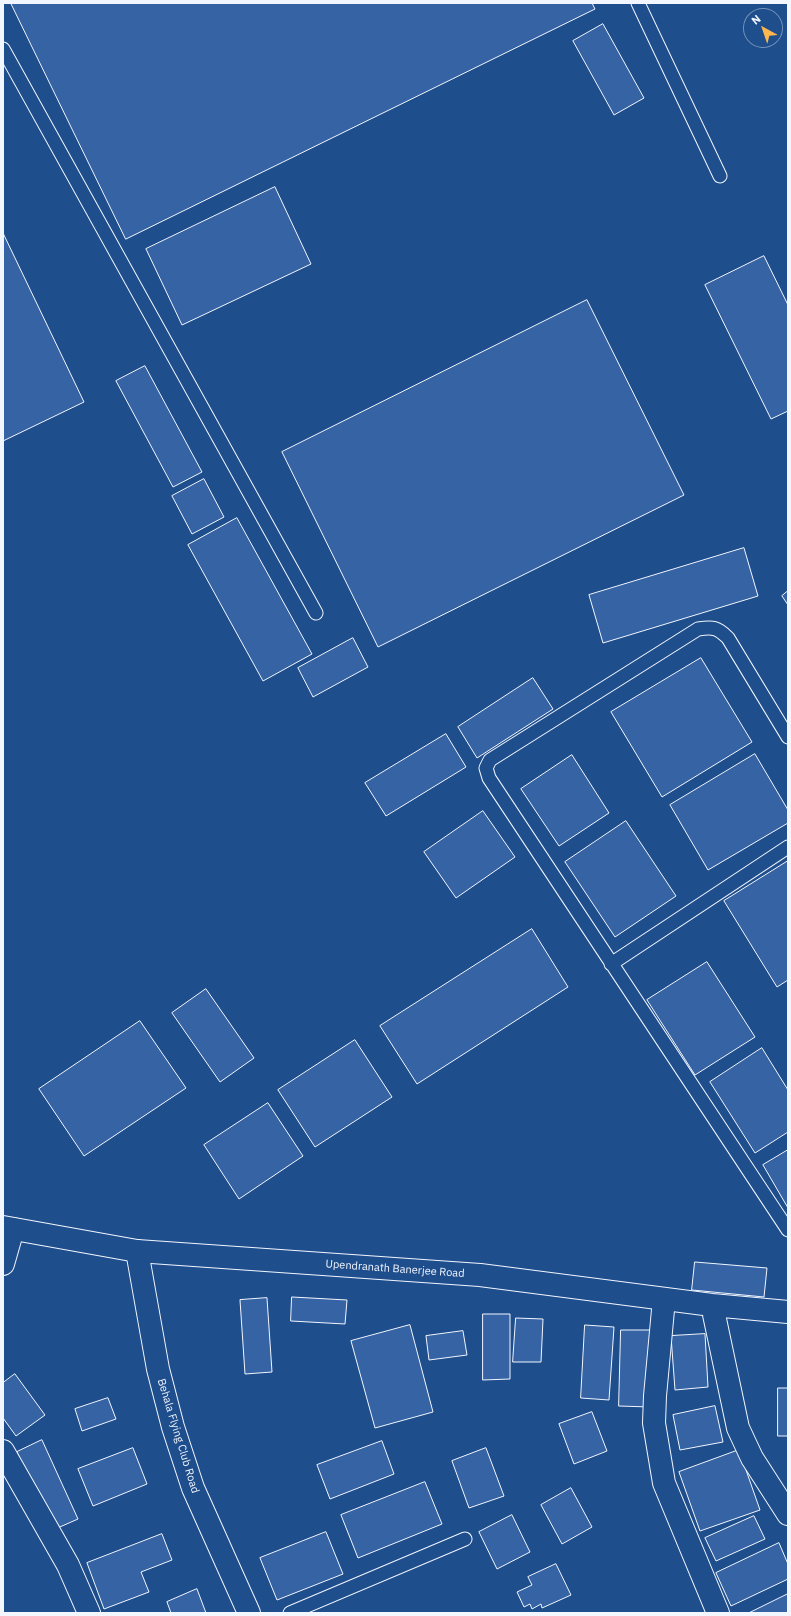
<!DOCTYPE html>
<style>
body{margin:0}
#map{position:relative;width:791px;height:1616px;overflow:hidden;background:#1f4e8c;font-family:"IBM Plex Sans",sans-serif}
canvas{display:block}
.frame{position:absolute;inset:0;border:4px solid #f2f6ff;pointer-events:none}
.north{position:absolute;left:743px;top:8px;width:40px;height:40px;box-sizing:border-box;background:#1f4e8c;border:1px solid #7391ba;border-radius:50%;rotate:320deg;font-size:11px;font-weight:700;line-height:16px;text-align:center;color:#f2f6ff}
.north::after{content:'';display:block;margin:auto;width:14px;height:18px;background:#ffb74d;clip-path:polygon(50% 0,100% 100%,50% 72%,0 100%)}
</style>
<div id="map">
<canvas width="791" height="1616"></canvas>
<div class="frame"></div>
<div class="north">N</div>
</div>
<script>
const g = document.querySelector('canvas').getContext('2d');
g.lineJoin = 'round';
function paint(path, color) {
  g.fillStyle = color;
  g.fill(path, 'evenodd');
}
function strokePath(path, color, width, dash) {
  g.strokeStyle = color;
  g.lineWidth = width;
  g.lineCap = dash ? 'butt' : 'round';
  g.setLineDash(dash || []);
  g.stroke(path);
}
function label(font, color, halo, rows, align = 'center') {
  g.font = font + ' "IBM Plex Sans",sans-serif';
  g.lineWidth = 3;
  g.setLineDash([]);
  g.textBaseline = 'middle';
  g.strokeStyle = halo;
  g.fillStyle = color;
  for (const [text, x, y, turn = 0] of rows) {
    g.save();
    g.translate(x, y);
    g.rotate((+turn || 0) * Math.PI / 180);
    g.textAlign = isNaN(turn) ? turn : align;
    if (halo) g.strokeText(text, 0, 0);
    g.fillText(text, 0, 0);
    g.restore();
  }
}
const building = new Path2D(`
 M11 3H592L595 9 126 239Z
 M603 24 644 98 614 115 573 41Z
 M275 187 311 264 182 325 146 249Z
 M3 233 84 402 3 441Z
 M764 256 788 305V411L771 419 705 285Z
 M587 300 684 495 378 647 282 452Z
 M145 366 202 472 173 487 116 381Z
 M204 479 224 517 192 534 172 496Z
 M237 518 312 654 263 681 188 545Z
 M744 548 758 596 603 643 589 595Z
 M788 591V605L782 596Z
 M353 638 368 667 313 697 298 668Z
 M701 658 752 742 662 797 611 712Z
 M533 678 553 709 477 758 458 727Z
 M446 734 466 767 386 816 365 783Z
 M755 754 788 810V823L708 870 670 805Z
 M572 755 609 813 559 846 521 789Z
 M483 811 515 857 456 898 424 852Z
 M626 821 676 896 615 937 565 862Z
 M788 861V980L777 987 724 901Z
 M532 929 568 987 417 1084 380 1026Z
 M707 962 755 1037 695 1075 647 1000Z
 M206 989 254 1058 220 1082 172 1013Z
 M140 1021 186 1088 84 1156 39 1089Z
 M355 1040 392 1097 315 1147 278 1090Z
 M762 1048 788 1090V1132L755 1153 710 1082Z
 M268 1103 303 1156 239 1199 204 1145Z
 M788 1150V1208L763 1165Z
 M695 1262 767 1268 764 1297 692 1290Z
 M292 1297 347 1300 345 1324 291 1321Z
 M267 1298 272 1372 245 1374 240 1300Z
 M483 1314H510V1379L483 1380Z
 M516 1318 543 1319 541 1362H513Z
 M410 1325 433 1412 375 1428 351 1341Z
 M585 1325 614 1327 609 1400 581 1398Z
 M621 1330H653L650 1407 619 1406Z
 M463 1331 467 1355 429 1360 426 1336Z
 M705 1334 708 1387 675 1390 671 1336Z
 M15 1374 45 1415 16 1436 3 1418V1383Z
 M778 1388H788V1436H778Z
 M108 1398 116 1419 82 1431 75 1409Z
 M715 1406 723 1442 680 1450 673 1415Z
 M592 1412 607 1451 574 1464 559 1424Z
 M42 1440 78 1519 53 1530 17 1452Z
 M382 1441 394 1474 330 1499 317 1465Z
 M133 1448 147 1484 93 1506 78 1469Z
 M486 1448 504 1496 469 1508 452 1461Z
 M739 1450 760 1510 700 1531 679 1472Z
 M425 1482 442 1524 358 1558 341 1515Z
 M571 1488 592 1527 562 1544 541 1505Z
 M512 1515 530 1552 497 1569 479 1532Z
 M754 1516 765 1539 716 1561 705 1538Z
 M326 1532 343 1574 277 1600 260 1558Z
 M162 1534 172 1560 141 1572 149 1592 104 1609 87 1563Z
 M779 1543 788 1564V1579L731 1606 716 1573Z
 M556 1564 571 1595 542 1608 541 1604 532 1609 530 1604 524 1607 517 1592 532 1585 528 1577Z
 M197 1589 206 1613H171L167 1602Z
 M788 1594V1613H749Z`);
paint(building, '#3563a3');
strokePath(building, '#f2f6ff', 1);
const lane = new Path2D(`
 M638 3 720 176
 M3 49 316 613
 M788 737 728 638C717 627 713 627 698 629L490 760 486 768 489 778 788 1230
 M611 964 788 847
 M290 1613 465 1539`);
const street = new Path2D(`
 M137 1251 158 1369 173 1427 193 1488 249 1613
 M3 1264 13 1229
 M664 1299 655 1396 654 1423 664 1483 718 1613
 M3 1451 68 1565 89 1613`);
const secondary = new Path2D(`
 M3 1227 137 1251 480 1275 712 1305 788 1312
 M712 1305 738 1428 752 1458 788 1514`);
strokePath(lane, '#f2f6ff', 15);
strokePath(street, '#f2f6ff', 24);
strokePath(secondary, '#f2f6ff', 24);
strokePath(lane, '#1f4e8c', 13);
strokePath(street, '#1f4e8c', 22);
strokePath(secondary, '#1f4e8c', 22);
label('11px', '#f2f6ff', '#1f4e8c', [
 ["Upendranath Banerjee Road",395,1269,4],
 ["Behala Flying Club Road",178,1436,73]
]);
</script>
